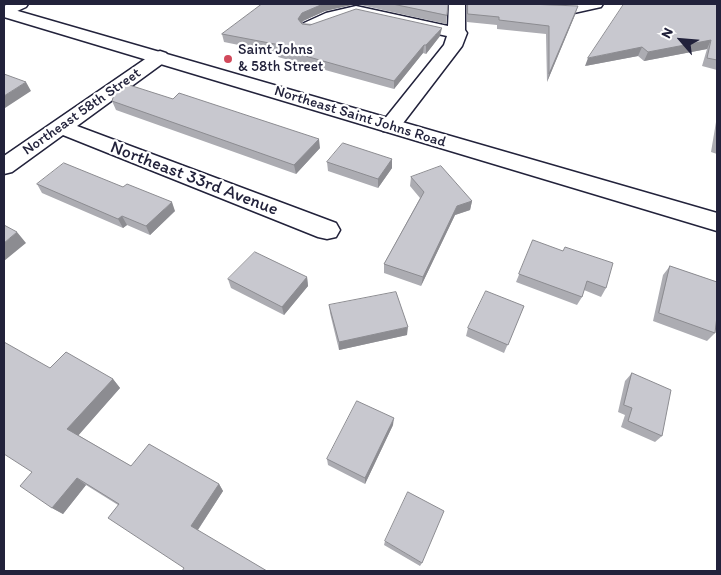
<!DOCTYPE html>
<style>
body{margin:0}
#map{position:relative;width:721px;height:575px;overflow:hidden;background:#fff;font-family:Itim,sans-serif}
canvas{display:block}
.frame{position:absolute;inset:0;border:5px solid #22223b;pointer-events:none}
.north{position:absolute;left:656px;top:15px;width:50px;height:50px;-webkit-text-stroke:4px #fff;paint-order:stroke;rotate:297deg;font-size:14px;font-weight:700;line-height:20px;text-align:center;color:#22223b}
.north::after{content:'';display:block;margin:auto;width:18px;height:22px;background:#22223b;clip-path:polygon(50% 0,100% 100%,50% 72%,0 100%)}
</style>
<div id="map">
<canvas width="721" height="575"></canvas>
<div class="frame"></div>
<div class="north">N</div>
</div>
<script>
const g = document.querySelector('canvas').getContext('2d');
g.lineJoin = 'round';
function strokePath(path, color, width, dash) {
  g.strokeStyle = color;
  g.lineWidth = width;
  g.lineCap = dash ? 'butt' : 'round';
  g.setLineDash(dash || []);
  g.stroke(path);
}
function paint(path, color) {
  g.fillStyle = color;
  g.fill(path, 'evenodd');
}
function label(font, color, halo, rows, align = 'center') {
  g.font = font + ' Itim,sans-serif';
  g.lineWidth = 4.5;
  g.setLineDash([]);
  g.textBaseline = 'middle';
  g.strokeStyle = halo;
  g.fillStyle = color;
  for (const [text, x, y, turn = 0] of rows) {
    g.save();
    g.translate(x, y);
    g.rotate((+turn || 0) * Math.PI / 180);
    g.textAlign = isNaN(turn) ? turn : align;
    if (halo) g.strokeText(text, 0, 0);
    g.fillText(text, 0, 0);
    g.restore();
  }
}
const minor = new Path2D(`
 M8 4H28L26 7 4 17V6Z
 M449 4H465V30L467 33 462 46 397 131 390 132 383 131 379 126 444 45 447 36 356 16C339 18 319 34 304 31L301 27 304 23 326 13 356 6 448 26Z
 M495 4H603L601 7 574 13 503 9 497 7Z
 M160 51 166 53 169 57 166 61 77 126 336 223 340 230 336 237 327 239 318 237 63 135 12 172 4 174V156L154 53Z`);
const secondary = new Path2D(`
 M4 7 717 213V231L4 17Z`);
strokePath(minor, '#22223b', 3);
strokePath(secondary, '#22223b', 3);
paint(minor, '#fff');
paint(secondary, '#fff');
paint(new Path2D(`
 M262 4H448L446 24 356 4 325 11 303 21 302 23 440 36 426 54 423 53 394 89 278 57V53L224 42 222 34Z
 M467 4H528L575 15 547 82 546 34 497 29V25L467 22Z
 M717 4V70L702 66 707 49 644 61 638 56 585 66Z
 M112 101 320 148 296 174 116 110Z
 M717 120V154L711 152 716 122Z
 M392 159V168L378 188 328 171 327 162Z
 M411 177 472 201 470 210 455 215 421 286 384 273V264L420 198 410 186Z
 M37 184 175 211 150 235 127 225 123 228 42 193Z
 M533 240 606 288 601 297 584 290 582 297 577 305 516 282Z
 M670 266 717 282V327H716L715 333 707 341 653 321 663 275Z
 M307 277 308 286 284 315 231 288 228 279Z
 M329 305 407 335 339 350 330 313Z
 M524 306 504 353 466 336 468 328Z
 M50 368 113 379 120 388 78 435 131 466 219 484 223 491 198 530 184 568 118 505 86 485 63 514 52 508 32 472Z
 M632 373 662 436 655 442 621 427 625 415 618 412 625 381Z
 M393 425 365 484 328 465 327 459Z
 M385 541 422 563 420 566 384 545Z`), '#acacb2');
paint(new Path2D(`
 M323 4H356L325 11 303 21 299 27 298 19 302 13Z
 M578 6 575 15 547 82 549 74Z
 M442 28 440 36 426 54V45Z
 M711 40 707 49 644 61 648 52Z
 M424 45 423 53 394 89V81Z
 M642 47 638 56 585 66 588 58Z
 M26 82 31 91 5 108 4 107V96Z
 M319 139 320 148 296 174 294 165Z
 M392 159V168L378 188V179Z
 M472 201 470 210 455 215 421 286 423 277 457 206Z
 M172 202 175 211 150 235 146 226Z
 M122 216 127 225 123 228 118 219Z
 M17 232 26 243 4 261V243Z
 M307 277 308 286 284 315 282 307Z
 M408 327 407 335 339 350V342Z
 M113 379 120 388 77 437 67 429Z
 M394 418 393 425 365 484V478Z
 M77 478 86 485 63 514 52 508Z
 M219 484 223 491 197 531 191 526Z`), '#8c8c91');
const building = new Path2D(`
 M262 4H323L302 13 298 19 302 24 310 25 356 9 442 28 426 45H424L394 81 277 48 280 45 222 34Z
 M393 4H448L447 15Z
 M468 4H528L578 6 549 74V26L499 20V17L468 14Z
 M624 4H717V60L707 58 711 40 648 52 642 47 588 58Z
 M4 74 26 82 4 96Z
 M123 83 173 99 179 93 319 139 294 165 112 101 116 88Z
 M343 143 392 159 378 179 327 162Z
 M64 163 123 187 127 184 172 202 146 226 122 216 118 219 37 184Z
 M441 166 472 201 457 206 423 277 384 264 424 192 411 177Z
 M4 225 17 232 4 243Z
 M533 240 563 251 565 247 613 263 606 288 587 281 582 297 519 274Z
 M255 252 307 277 282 307 228 279Z
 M670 266 717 282V316L715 333 659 313Z
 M486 291 524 306 508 345 468 328Z
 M396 292 408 327 339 342 329 305Z
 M4 342 50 368 66 352 113 379 67 429 131 466 149 444 219 484 191 526 267 571H182L184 568 108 518 119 504 77 478 52 508 20 486 32 472 4 454Z
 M632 373 671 390 662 436 628 421 632 408 624 405Z
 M357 401 394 418 365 478 327 459Z
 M408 492 444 511 422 563 385 541Z`);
paint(building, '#c8c8cf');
strokePath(building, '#8c8c91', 1);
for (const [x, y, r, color] of [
 [228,59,5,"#d1495b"]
]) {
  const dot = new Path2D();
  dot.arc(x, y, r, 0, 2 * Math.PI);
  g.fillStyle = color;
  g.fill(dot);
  strokePath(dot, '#fff', 2);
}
label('15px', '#22223b', '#fff', [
 ["Saint Johns",238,50],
 ["& 58th Street",238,67]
], 'left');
label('15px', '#22223b', '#fff', [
 ["Northeast 58th Street",82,112,-35],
 ["Northeast Saint Johns Road",360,117,17]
]);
label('18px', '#22223b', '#fff', [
 ["Northeast 33rd Avenue",194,179,21]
]);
</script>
